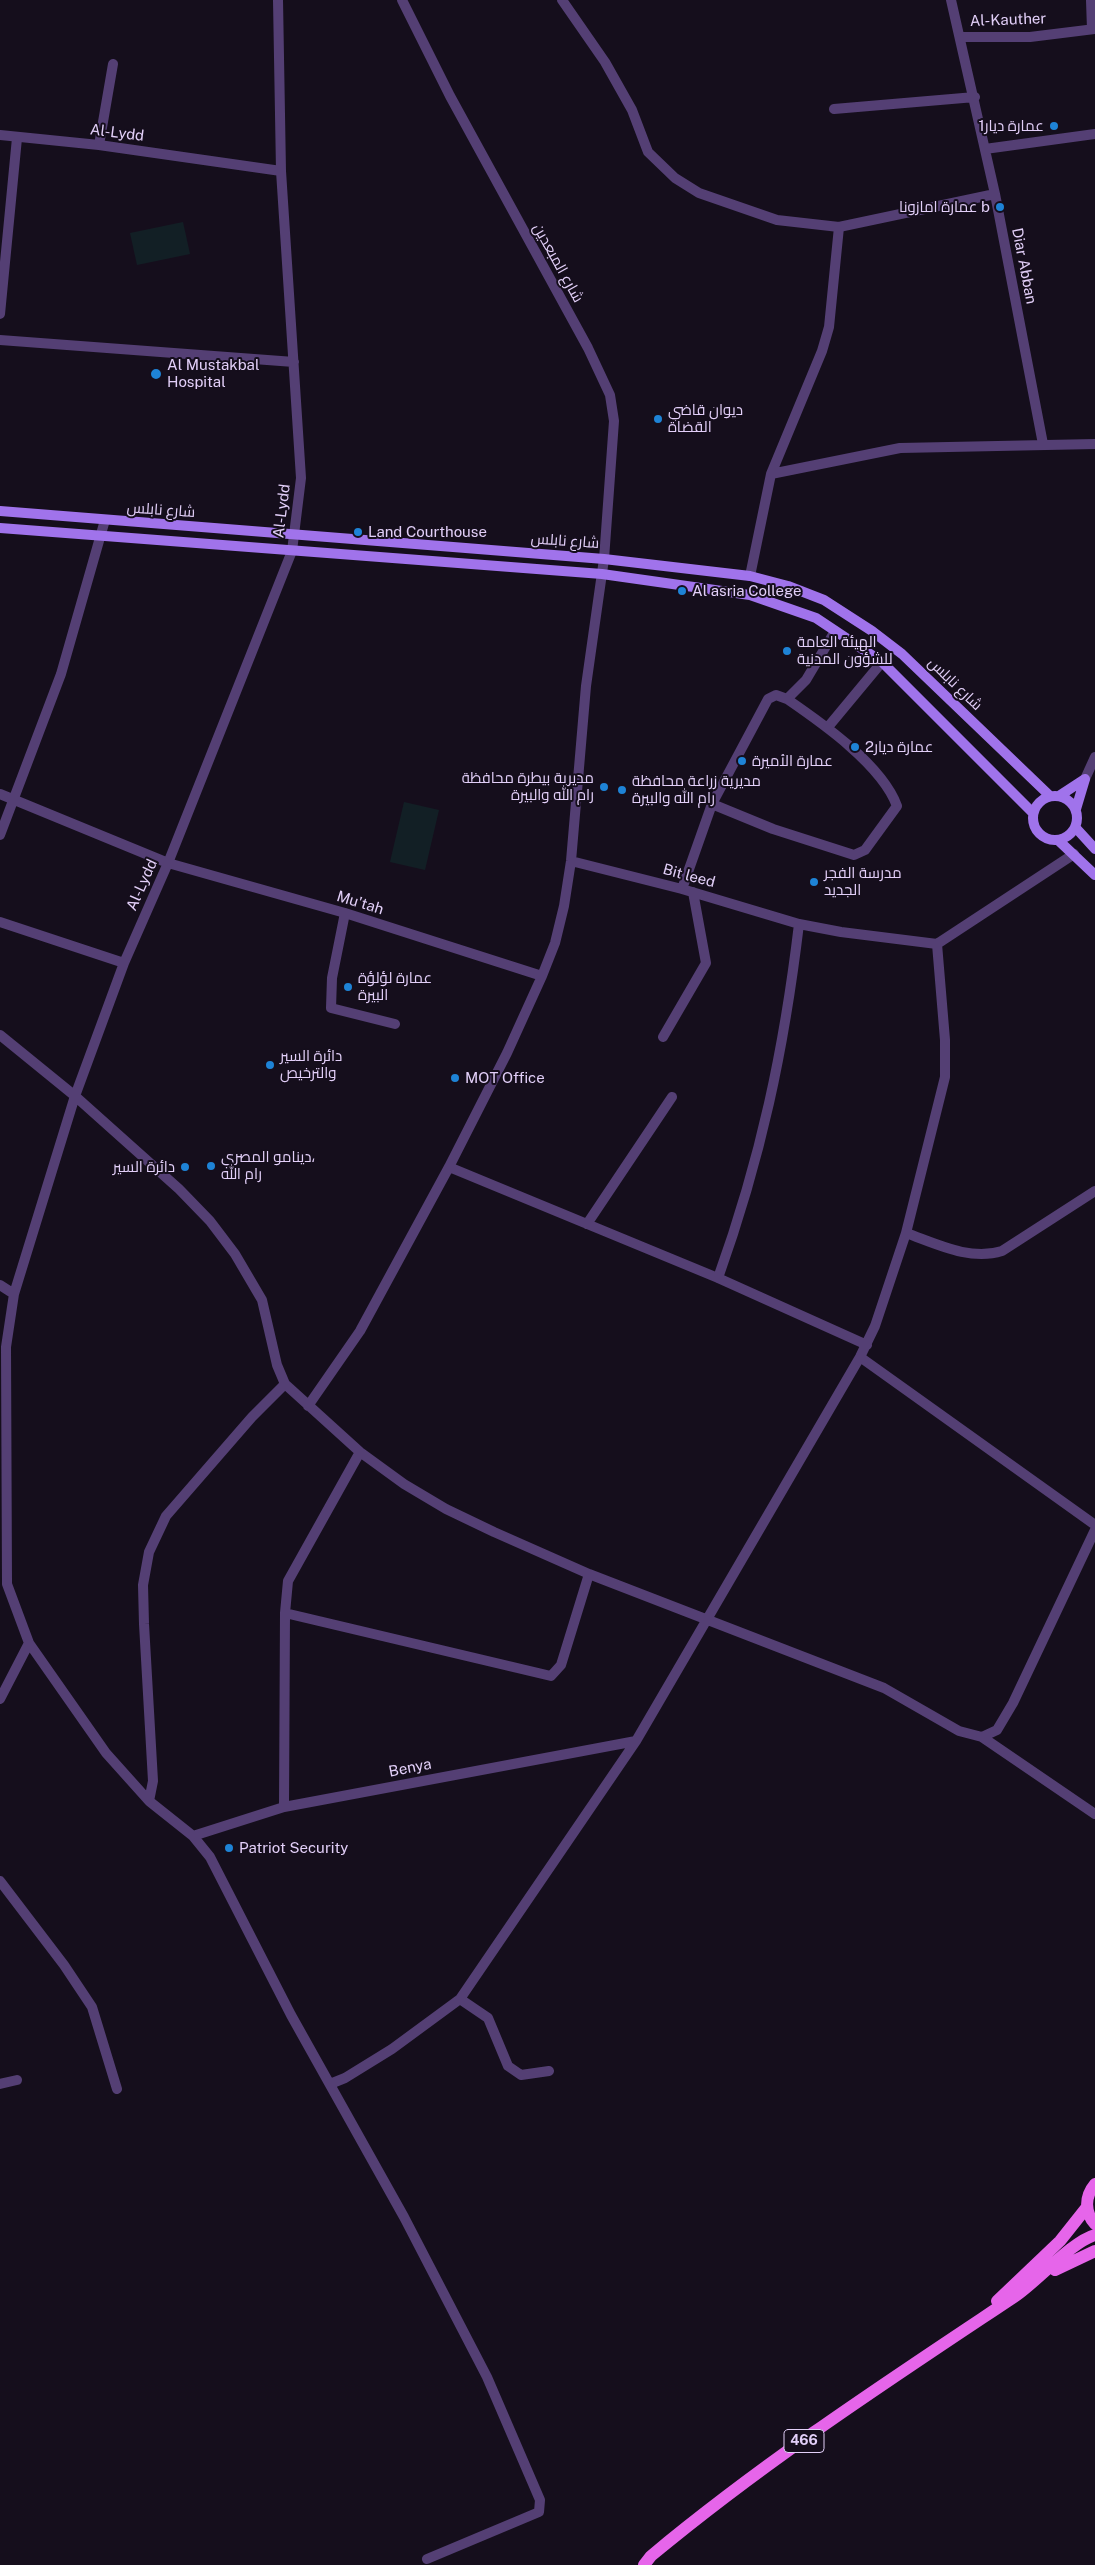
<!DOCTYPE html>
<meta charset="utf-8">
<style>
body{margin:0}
canvas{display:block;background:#150e1c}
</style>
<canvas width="1095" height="2565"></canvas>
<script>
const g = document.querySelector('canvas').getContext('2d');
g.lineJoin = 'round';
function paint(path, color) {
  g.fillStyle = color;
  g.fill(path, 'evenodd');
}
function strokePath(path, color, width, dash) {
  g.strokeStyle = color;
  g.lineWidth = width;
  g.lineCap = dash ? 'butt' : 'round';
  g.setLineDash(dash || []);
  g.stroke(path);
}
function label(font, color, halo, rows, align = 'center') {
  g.font = font + ' "Public Sans",Cairo,sans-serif';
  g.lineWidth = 4;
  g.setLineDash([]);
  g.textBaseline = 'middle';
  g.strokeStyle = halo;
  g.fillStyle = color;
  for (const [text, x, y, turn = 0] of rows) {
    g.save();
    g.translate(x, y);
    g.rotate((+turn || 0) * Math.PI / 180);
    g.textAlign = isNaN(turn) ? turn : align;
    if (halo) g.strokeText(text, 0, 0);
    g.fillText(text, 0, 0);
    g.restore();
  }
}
paint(new Path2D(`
 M183 222 190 254 137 265 130 233Z
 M404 802 439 810 425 870 390 862Z`), '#121f25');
strokePath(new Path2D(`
 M278 0 281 171
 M562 0 605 62 632 110 648 152 675 178 699 193 777 220 839 227 995 194
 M951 0 995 194 1043 444
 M1091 0 1092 29
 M960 37H1030L1095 29
 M834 109 975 97
 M0 135 99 145 281 171 301 478 292 551 168 863 124 963 75 1096 14 1294 6 1347 7 1584 29 1643 106 1753 149 1801 193 1836 210 1857 291 2015 404 2217 487 2377 540 2500 539 2512 427 2559
 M99 145 113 64
 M985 149 1095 134
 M0 314 17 138
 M0 340 294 362
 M771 474 900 448 1095 444
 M750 576 771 474 822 351 829 327 839 227
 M828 727 882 662
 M1085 779 1095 757
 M0 794 168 863 345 913 542 976
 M712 804 768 699 776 695 787 699 806 680 835 631
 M0 835 61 674 105 520
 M571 861 682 889 799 924 841 932 937 944 1074 854
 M682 889 712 804 773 829 854 855 865 850 897 806C882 765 822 723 787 699
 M345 913 332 978 331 1008 395 1024
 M0 922 124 963
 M0 1035 75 1096 179 1189 210 1221 235 1254 262 1300 277 1365 285 1384 360 1452 404 1484 446 1509 494 1532 589 1574 884 1688 959 1731 982 1737 997 1730 1013 1703 1095 1530
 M663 1037 706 963 693 892
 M449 1167 718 1278 867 1345
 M587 1224 672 1097
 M906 1233C937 1244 970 1261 1002 1251L1095 1191
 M718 1278C761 1158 784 1050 799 924
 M0 1285 14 1294
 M860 1357 1095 1525
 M308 1406 360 1331 449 1167 507 1053 542 976 555 943 564 906 571 861 586 686 604 559 614 421 610 395 588 348 450 96 402 0
 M285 1613 551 1676 561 1665 589 1574
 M0 1699 29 1643
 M982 1737 1095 1814
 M149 1801 153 1781 144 1624 143 1585 149 1552 166 1516 252 1417 285 1384
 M284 1807 285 1613 288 1581 360 1452
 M193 1836 284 1807 636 1741
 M0 1881 64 1965 92 2007 117 2089
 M460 1999 488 2018 508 2066 521 2075 549 2071
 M0 2084 17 2080
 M330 2084 345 2078 392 2049 460 1999 636 1741 860 1357 875 1326 906 1233 945 1077V1040L937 944`), '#543f74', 10);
strokePath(new Path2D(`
 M0 511 604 559 750 576 788 586 824 600 872 631 902 654 1050 796
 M0 528 602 574 750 595 816 618 882 662 1033 813
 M1033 818a22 22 0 1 1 44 0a22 22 0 1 1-44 0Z
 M1059 796 1085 779
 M1076 809 1085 779
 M1075 827 1095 849
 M1058 840 1095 875`), '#a073eb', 10);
strokePath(new Path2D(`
 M1095 2184C1085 2196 1084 2212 1095 2224
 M1055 2270 1095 2251
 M997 2301 1060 2241 1087 2207
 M644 2565 651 2556C765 2461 891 2379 1014 2297 1037 2282 1071 2242 1095 2235`), '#e665ea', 12);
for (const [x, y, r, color] of [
 [1054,126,5,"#1e83d6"],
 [1000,207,5,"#1e83d6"],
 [156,374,6,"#1e83d6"],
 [658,419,5,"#1e83d6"],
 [358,532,5,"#1e83d6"],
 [682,591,5,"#1e83d6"],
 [787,651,5,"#1e83d6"],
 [855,747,5,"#1e83d6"],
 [742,761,5,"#1e83d6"],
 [604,787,5,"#1e83d6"],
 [622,790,5,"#1e83d6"],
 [814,882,5,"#1e83d6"],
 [348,987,5,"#1e83d6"],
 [270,1065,5,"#1e83d6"],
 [455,1078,5,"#1e83d6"],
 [211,1166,5,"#1e83d6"],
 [185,1167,5,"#1e83d6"],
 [229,1848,5,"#1e83d6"]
]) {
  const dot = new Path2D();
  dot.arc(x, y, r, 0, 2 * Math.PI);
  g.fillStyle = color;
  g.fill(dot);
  strokePath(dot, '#150e1c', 2);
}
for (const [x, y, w] of [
 [804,2441,40]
]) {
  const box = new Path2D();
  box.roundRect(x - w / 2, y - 11.5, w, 23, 4);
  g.fillStyle = '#150e1c';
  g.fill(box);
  strokePath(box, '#e2cff8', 1);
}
label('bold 14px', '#e2cff8', null, [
 ["466",804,2441]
]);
label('15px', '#e2cff8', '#150e1c', [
 ["Al-Kauther",1008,20,-2],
 ["Al-Lydd",117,133,7],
 ["شارع المبعدين",558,263,61],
 ["Diar Abban",1024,266,79],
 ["شارع نابلس",161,510,4],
 ["Al-Lydd",282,511,-83],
 ["شارع نابلس",565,541,4],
 ["شارع نابلس",955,684,44],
 ["Bit leed",689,876,15],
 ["Al-Lydd",142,885,-66],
 ["Mu'tah",360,903,17],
 ["Benya",410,1768,-11]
]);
label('15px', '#e2cff8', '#150e1c', [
 ["عمارة ديار1",1044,126,"right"],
 ["عمارة امازونا b",990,207,"right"],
 ["Al Mustakbal",167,365],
 ["Hospital",167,382],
 ["ديوان قاضي",668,410],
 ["القضاة",668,427],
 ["Land Courthouse",368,532],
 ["Al asria College",692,591],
 ["الهيئة العامة",797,642],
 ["للشؤون المدنية",797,659],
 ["عمارة ديار2",865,747],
 ["عمارة الأميرة",752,761],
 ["مديرية بيطرة محافظة",594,778,"right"],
 ["رام الله والبيرة",594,795,"right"],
 ["مديرية زراعة محافظة",632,781],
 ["رام الله والبيرة",632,798],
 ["مدرسة الفجر",824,873],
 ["الجديد",824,890],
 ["عمارة لؤلؤة",358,978],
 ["البيرة",358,995],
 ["دائرة السير",280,1056],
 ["والترخيص",280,1073],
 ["MOT Office",465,1078],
 ["دينامو المصري،",221,1157],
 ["رام الله",221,1174],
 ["دائرة السير",175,1167,"right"],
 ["Patriot Security",239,1848]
], 'left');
</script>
